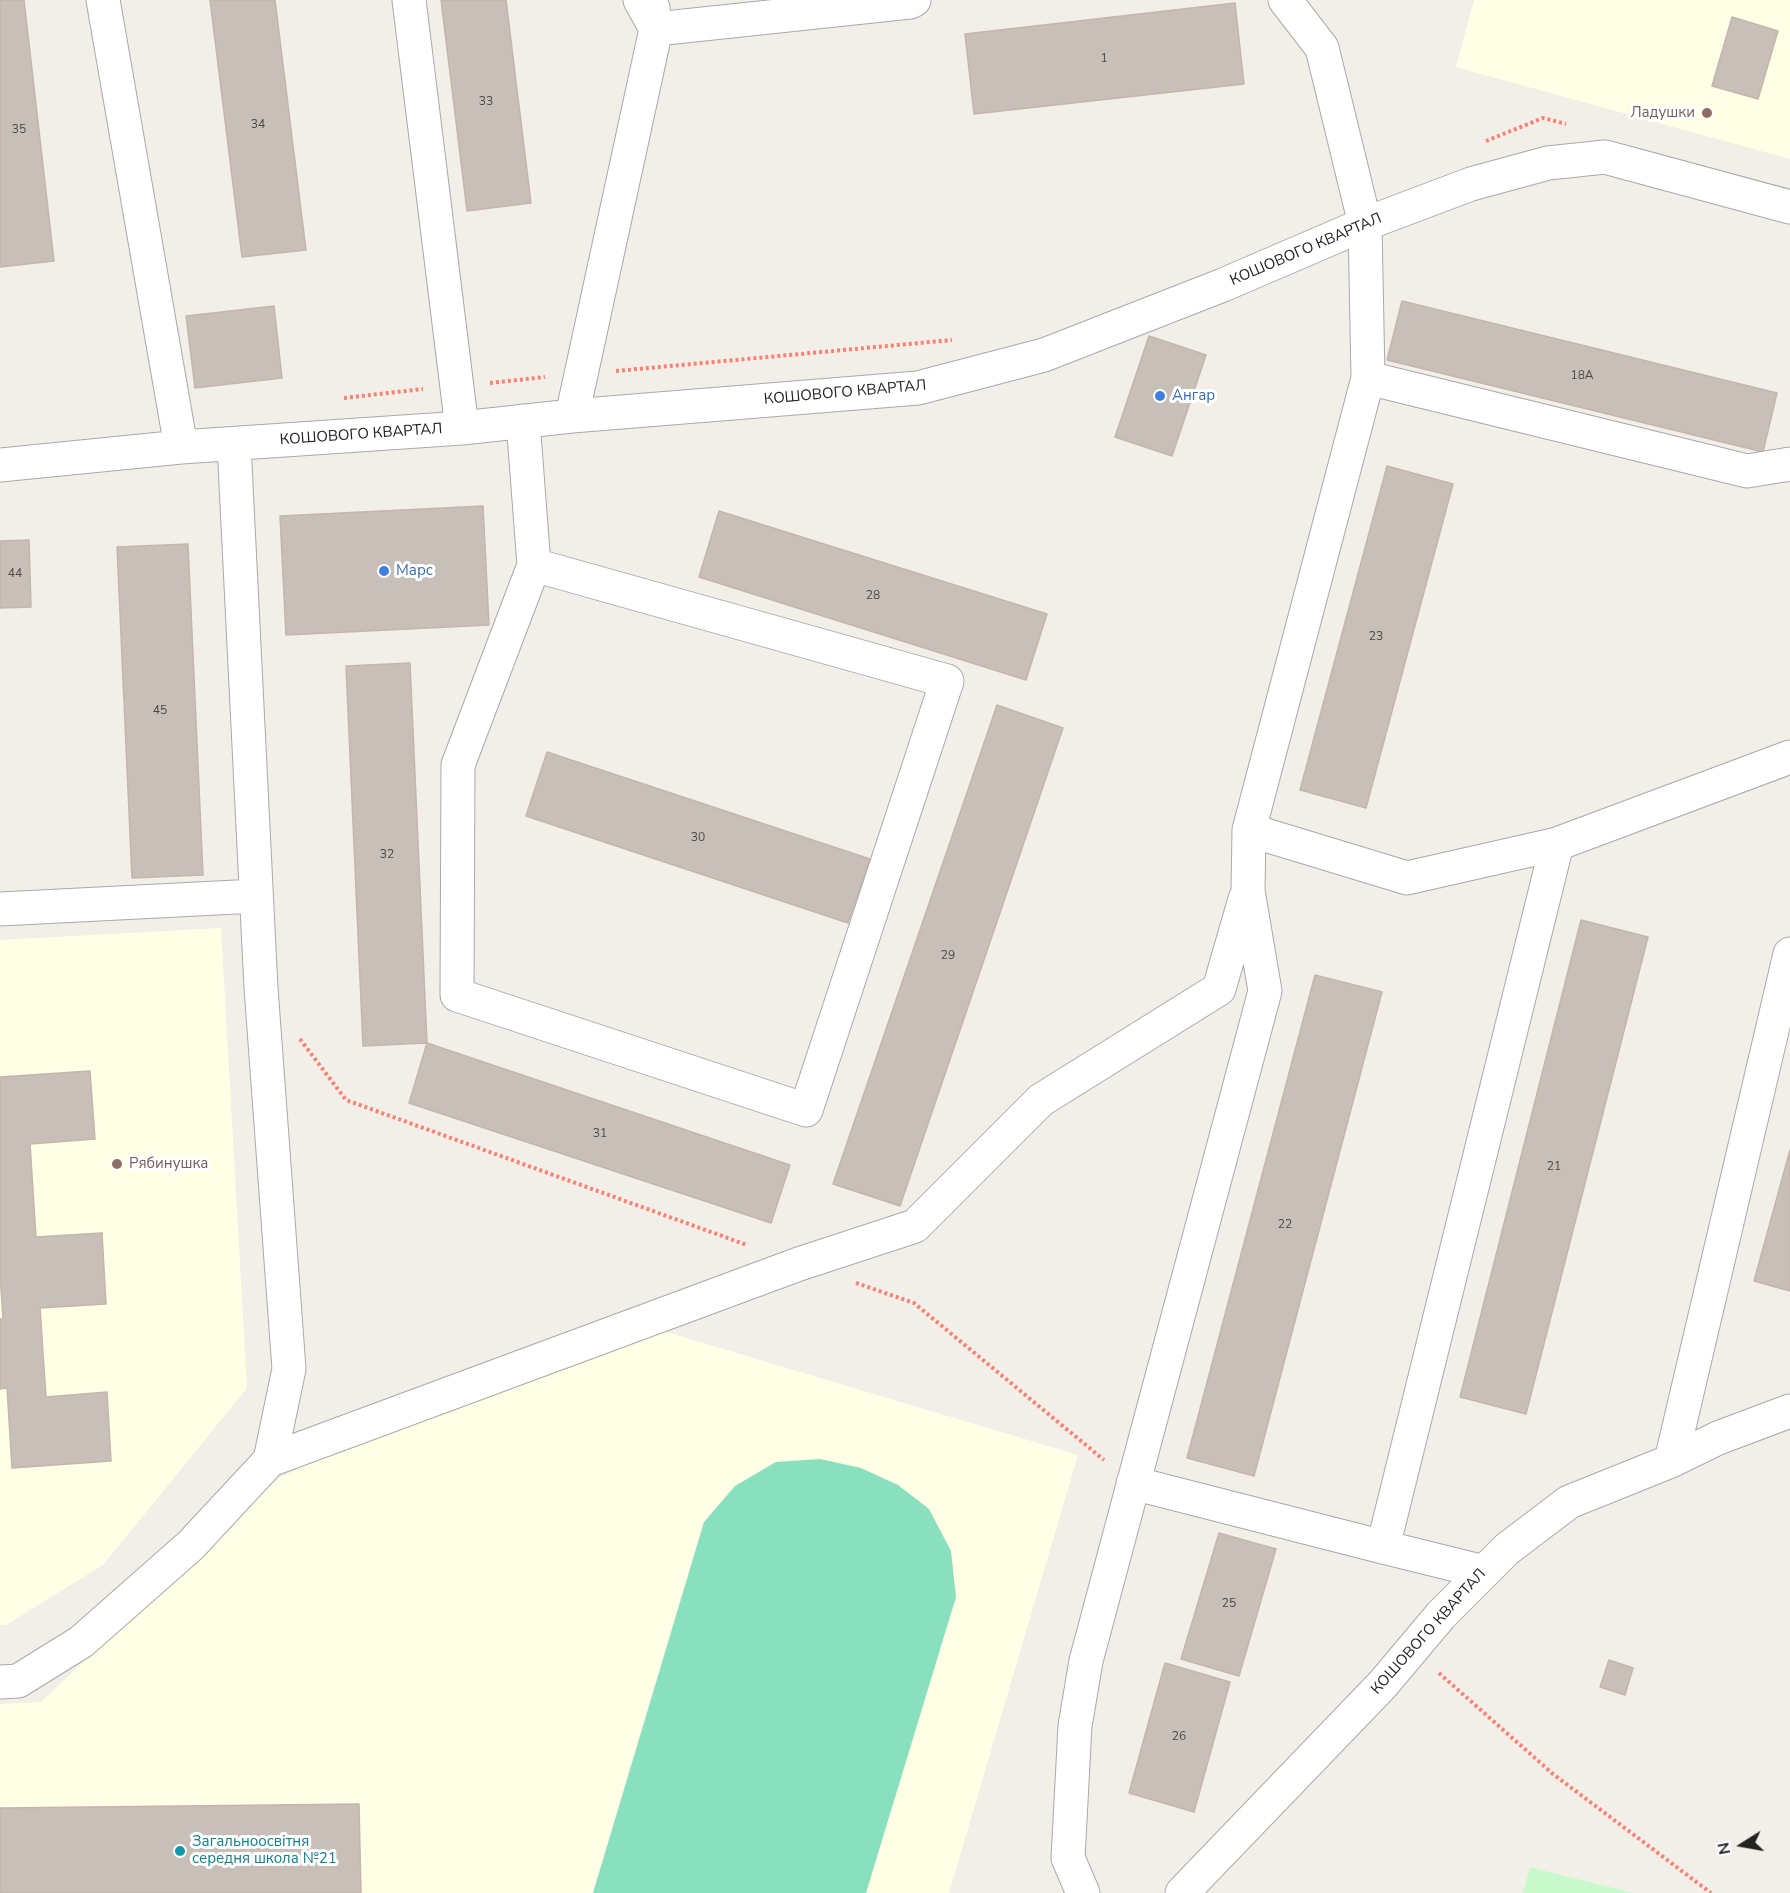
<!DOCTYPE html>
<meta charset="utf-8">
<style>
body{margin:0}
#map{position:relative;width:1790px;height:1893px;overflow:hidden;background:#f2efe9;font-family:"Nunito Sans",sans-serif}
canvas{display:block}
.north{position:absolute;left:1712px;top:1815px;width:60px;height:60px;-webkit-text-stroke:4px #fff;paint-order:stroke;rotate:259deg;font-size:16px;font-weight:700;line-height:24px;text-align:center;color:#222}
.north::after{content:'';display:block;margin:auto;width:21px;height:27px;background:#222;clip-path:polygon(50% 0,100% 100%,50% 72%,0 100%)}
</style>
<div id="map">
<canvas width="1790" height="1893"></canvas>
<div class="north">N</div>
</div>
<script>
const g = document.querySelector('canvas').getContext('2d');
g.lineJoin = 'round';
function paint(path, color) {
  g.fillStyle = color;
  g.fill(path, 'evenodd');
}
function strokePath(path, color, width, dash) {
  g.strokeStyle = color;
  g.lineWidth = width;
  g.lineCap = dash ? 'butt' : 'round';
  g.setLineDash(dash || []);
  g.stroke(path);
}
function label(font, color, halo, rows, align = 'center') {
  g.font = font + ' "Nunito Sans",sans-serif';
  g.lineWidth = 6;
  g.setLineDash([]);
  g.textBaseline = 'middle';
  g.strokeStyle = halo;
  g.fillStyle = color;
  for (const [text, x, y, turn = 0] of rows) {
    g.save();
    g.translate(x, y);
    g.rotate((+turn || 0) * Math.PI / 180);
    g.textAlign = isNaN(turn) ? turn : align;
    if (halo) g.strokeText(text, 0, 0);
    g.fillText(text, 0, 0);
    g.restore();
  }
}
paint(new Path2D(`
 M1474 0H1790V159L1456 67Z
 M221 928 247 1388 103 1565 6 1625H0V940Z
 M616 1317 1078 1455 949 1893H0V1704L41 1702 279 1478Z`), '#ffffe5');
paint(new Path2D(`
 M1530 1867 1634 1893H1523Z`), '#c8facc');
paint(new Path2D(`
 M820 1459 861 1468 898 1485 929 1509 951 1551 956 1597 866 1893H593L704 1522 735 1486 776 1462Z`), '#88e0be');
const building = new Path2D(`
 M0 0H24L54 261 0 267Z
 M210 0H275L306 250 242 257Z
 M441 0H506L531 203 467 211Z
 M1235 3 1244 84 974 114 965 34Z
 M1732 17 1778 31 1758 99 1712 86Z
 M1402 301 1777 393 1763 452 1387 360Z
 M274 306 282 378 195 388 186 316Z
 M1149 336 1206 355 1172 456 1115 437Z
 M1387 466 1453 484 1366 808 1300 790Z
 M483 506 489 625 286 635 280 516Z
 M719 511 1047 614 1026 680 699 577Z
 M29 540 31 607 0 608V541Z
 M188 544 203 875 132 878 117 547Z
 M410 663 427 1043 363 1046 346 666Z
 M997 705 1063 728 900 1206 833 1184Z
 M547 752 870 859 848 923 526 816Z
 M1581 920 1648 937 1526 1414 1460 1397Z
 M1315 975 1382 992 1254 1476 1187 1458Z
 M427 1043 790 1165 771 1223 409 1103Z
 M90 1071 95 1139 30 1144 36 1237 102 1233 106 1304 40 1308 46 1397 107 1392 111 1461 12 1468 7 1388 0 1389V1319H3L0 1274V1077Z
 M1790 1150V1291L1754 1281Z
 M1219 1533 1276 1549 1239 1676 1181 1659Z
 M1609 1660 1633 1668 1625 1695 1600 1687Z
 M1165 1663 1230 1682 1194 1812 1129 1793Z
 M359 1804 361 1893H0V1808Z`);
paint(building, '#c7bfb8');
strokePath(building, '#c4b6ab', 1.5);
const minor = new Path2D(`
 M103 0 181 447
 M409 0 462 428
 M653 8 656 29 910 2 914 0
 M1368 378 1747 471 1790 464
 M572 416 656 29 640 0
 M523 421 534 565 458 765 457 995 806 1110 947 681 534 565
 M0 465 181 447 462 428 572 416 918 388 1044 355 1223 285 1365 224 1471 184 1548 163 1605 157 1790 207
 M1249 830 1407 878 1557 844
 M0 909 256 896
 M270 1460 799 1264 915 1226 1041 1100 1219 989 1245 899
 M1671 1461 1790 954
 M1133 1483 1383 1547
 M1484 1572 1383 1547 1557 844 1790 757
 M0 1682 18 1681 81 1642 191 1545 270 1460 289 1369 261 988 234 444
 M1083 1893 1068 1858 1075 1726 1086 1661 1265 991 1248 891 1249 830 1368 378 1365 224 1322 48 1285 0
 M1182 1893 1383 1684 1441 1615 1507 1549 1569 1502 1671 1461 1718 1438 1790 1411`);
strokePath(minor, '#a9a9a9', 35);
strokePath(new Path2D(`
 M1486 141 1543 118 1566 124
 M616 371 952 340
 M490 383 545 377
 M344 398 423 389
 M300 1039 346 1100 747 1245
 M856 1283 914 1303 1104 1460
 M1439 1673 1553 1774 1711 1893`), '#fa8072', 4, [3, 3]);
strokePath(minor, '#fff', 33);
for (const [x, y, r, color] of [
 [1707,113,6,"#8d6e63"],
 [1160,396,6,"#3f7fe0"],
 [384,571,6,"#3f7fe0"],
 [117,1164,6,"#8d6e63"],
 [180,1851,6,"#0f9aa8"]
]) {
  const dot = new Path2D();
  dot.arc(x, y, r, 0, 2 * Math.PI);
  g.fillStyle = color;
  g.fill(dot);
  strokePath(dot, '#fff', 2);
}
label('12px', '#4b4948', null, [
 ["1",1104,59],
 ["33",486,102],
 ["34",258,125],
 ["35",19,130],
 ["18А",1582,376],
 ["44",15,574],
 ["28",873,596],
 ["23",1376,637],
 ["45",160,711],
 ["30",698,838],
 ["32",387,855],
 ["29",948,956],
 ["31",600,1134],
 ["21",1554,1167],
 ["22",1285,1225],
 ["25",1229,1604],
 ["26",1179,1737]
]);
label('15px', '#785e54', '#fff', [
 ["Ладушки",1695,113],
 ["Рябинушка",129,1164,"left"]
], 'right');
label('15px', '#222', '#fff', [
 ["КОШОВОГО КВАРТАЛ",1306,250,-23],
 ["КОШОВОГО КВАРТАЛ",845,393,-5],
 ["КОШОВОГО КВАРТАЛ",361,435,-4],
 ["КОШОВОГО КВАРТАЛ",1429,1632,-48]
]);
label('15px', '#366cbe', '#fff', [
 ["Ангар",1172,396],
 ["Марс",396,571]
], 'left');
label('15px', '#0d838f', '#fff', [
 ["Загальноосвітня",192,1842],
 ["середня школа №21",192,1859]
], 'left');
</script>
